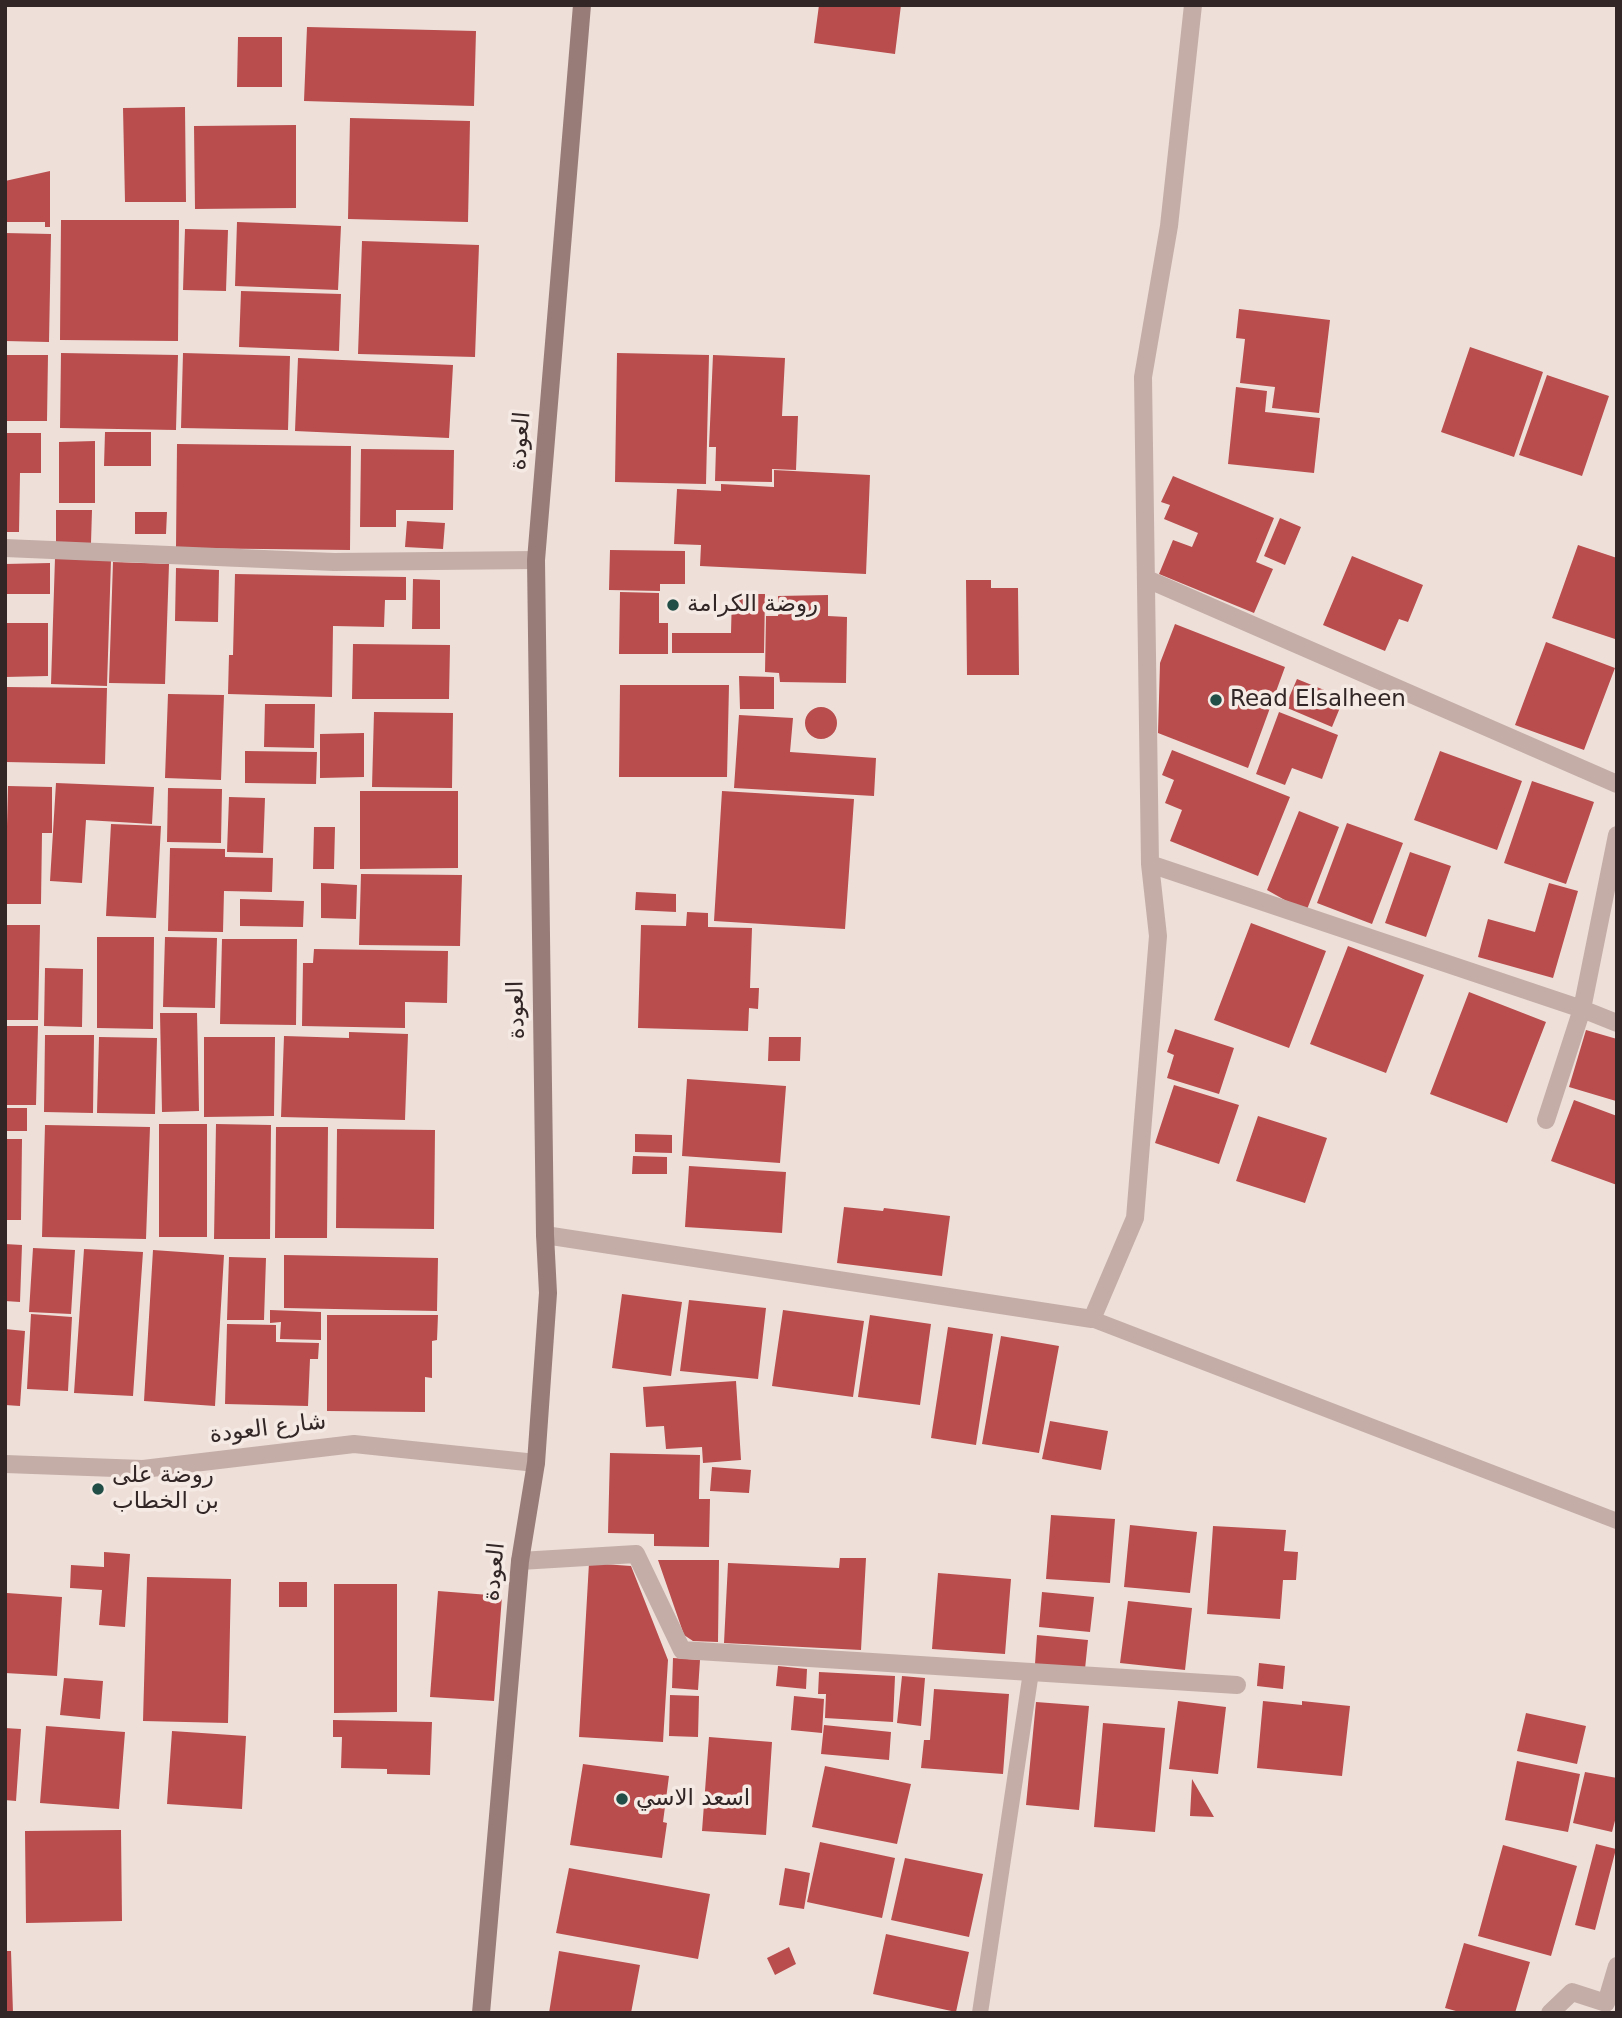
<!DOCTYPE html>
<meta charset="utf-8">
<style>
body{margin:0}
#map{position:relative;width:1622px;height:2018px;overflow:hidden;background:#eedfd9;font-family:"DejaVu Sans",sans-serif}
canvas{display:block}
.frame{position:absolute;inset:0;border:7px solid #322726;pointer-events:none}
</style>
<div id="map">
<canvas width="1622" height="2018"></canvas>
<div class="frame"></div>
</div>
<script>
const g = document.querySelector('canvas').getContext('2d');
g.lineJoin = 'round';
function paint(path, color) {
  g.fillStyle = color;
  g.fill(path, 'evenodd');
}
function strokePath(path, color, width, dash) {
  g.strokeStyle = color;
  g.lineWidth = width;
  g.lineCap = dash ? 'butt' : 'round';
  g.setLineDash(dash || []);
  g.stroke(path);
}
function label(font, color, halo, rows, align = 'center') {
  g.font = font + ' "DejaVu Sans","Noto Naskh Arabic",sans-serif';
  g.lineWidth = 7;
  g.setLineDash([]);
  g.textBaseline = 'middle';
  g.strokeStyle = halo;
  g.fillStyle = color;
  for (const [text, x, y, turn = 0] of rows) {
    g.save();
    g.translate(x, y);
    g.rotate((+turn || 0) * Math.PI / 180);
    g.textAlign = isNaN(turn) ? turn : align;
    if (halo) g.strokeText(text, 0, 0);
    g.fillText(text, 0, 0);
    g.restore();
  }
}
paint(new Path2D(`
 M819 5H901L895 54 814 43Z
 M307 27 476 31 474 106 304 101Z
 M238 37H282V87H237Z
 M185 107 186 202H125L123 108Z
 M350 118 470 121 468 222 348 219Z
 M296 125V208L195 209 194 126Z
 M50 171V227H45V222H5V181Z
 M61 220H179L178 341 60 340Z
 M237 222 341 226 338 290 235 286Z
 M185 229 228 230 226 291 183 290Z
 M5 233 51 234 49 342 5 341Z
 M362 241 479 245 475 357 358 354Z
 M241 291 341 294 339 351 239 347Z
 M1239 309 1330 320 1319 413 1272 408 1275 387 1240 383 1245 339 1236 338Z
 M1470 347 1543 372 1514 457 1441 432Z
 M61 353 178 355 176 430 60 428Z
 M183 353 290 356 288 430 181 428Z
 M617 353 709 355 706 484 615 482Z
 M5 355H48L47 421H5Z
 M713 355 785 358 782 416H798L796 470 772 469V482L715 481 716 447H709Z
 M298 358 453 365 449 438 295 431Z
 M1547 375 1609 396 1582 476 1519 455Z
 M1236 387 1267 391 1265 412 1320 418 1314 473 1228 464Z
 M105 432H151V466H104Z
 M5 433H41V473H20L19 532H5Z
 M95 441V503H59V442Z
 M177 444 351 446 350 550 176 548Z
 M361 449 454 450 453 510H396V527H360Z
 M774 470 870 475 866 574 700 566 701 545 674 544 677 489 721 491V484L774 487Z
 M1173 476 1274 518 1256 562 1273 569 1254 613 1159 574 1173 540 1192 547 1198 533 1164 519 1170 505 1161 502Z
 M56 510H92L91 543 56 544Z
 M135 512H167L166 534H135Z
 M1280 518 1301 527 1285 565 1264 556Z
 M407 521 445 523 443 549 405 547Z
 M1578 545 1617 558V633L1615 639 1552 618Z
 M610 550 685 551V584H660V591L609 590Z
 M1352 556 1423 585 1408 622 1399 619 1385 651 1323 625Z
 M55 558 111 560 107 686 51 684Z
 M113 562 169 564 165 684 109 683Z
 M50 563V594H5V564Z
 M176 568 219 570 218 622 175 621Z
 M235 574 406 577V600H385L384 627 333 626 332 697 228 694 229 655H233Z
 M413 579 440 580V629H412Z
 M966 580H991V588H1018L1019 675H967Z
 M620 592 659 593V623H668V654H619Z
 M732 594H765L764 653H672V633H731Z
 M828 595V616L847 617 846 683 780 682 779 673 765 672 766 616H778V596Z
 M5 623H48V676L5 677Z
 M1175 624 1285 667 1248 768 1158 733 1160 663Z
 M1546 642 1615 668 1584 750 1515 725Z
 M353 644 450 645 449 699H352Z
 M739 676 774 677V709H740Z
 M1297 679 1344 698 1332 727 1285 707Z
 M620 685H729L727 777H619Z
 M5 687 107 688 105 764 5 762Z
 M168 694 224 695 221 780 165 778Z
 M265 704H315L314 748 264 747Z
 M805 723a16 16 0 1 1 32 0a16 16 0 1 1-32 0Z
 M374 712 453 713 452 788 372 787Z
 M1279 712 1338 735 1322 779 1292 768 1285 785 1256 774Z
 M739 715 793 718 790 752 876 758 874 796 734 788Z
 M364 733V777L320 778V734Z
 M1172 750 1290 797 1258 876 1170 841 1182 810 1165 803 1174 780 1162 775Z
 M245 751 317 752 316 784 245 783Z
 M1440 751 1522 781 1497 850 1414 820Z
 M1532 781 1594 802 1566 884 1504 863Z
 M56 783 154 787 152 824 86 820 82 883 50 881Z
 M8 786 52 787V833H42L41 904H5Z
 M168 788 222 789 221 843 167 842Z
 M360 791H458V868L360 869Z
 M722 791 854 799 845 929 714 921Z
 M229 797 265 798 263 853 227 852Z
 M1299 811 1339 827 1306 912 1267 890Z
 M1347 823 1403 843 1372 924 1317 903Z
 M111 824 161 826 156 918 106 916Z
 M314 827H335L334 869H313Z
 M170 848 225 849V857L273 858 272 892 224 891 223 932 168 931Z
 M1410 852 1451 866 1426 937 1385 923Z
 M361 874 462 875 460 946 359 945Z
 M321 883 357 885 356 919 321 918Z
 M1549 883 1578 891 1553 978 1478 957 1488 919 1535 932Z
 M636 892 676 894V912L635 910Z
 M240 899 304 901 303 927 240 926Z
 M687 912 708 913V927L752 928 750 988H759L758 1009 749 1008 748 1031 638 1028 641 925 686 926Z
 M1251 923 1326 951 1289 1048 1214 1020Z
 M5 925H40L38 1020H5Z
 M97 937H154L153 1029 97 1028Z
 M165 937 217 938 215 1008 163 1007Z
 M222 939H297L296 1025 220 1024Z
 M1348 946 1424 975 1386 1073 1310 1044Z
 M314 949 448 951 447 1003 405 1002V1028L302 1026 303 963H313Z
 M45 968 83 969 82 1027 44 1026Z
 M1469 992 1546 1022 1507 1123 1430 1094Z
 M160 1013H197L199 1111 162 1112Z
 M5 1026H38L36 1105H5Z
 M1175 1029 1234 1048 1219 1094 1167 1078 1174 1055 1167 1052Z
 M1586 1030 1617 1039 1616 1101 1569 1087Z
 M349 1032 408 1034 405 1120 281 1117 284 1036 349 1038Z
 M45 1035H94L93 1113 44 1112Z
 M99 1037 157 1038 155 1114 97 1113Z
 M204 1037H275L274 1116 204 1117Z
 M769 1037H801L800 1061H768Z
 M687 1079 786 1086 780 1163 682 1156Z
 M1174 1085 1239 1105 1219 1164 1155 1143Z
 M1574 1100 1617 1116V1185L1551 1161Z
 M5 1108H27V1131H5Z
 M1258 1116 1327 1138 1305 1203 1236 1181Z
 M159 1124H207V1237H159Z
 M216 1124 271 1125 270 1239H214Z
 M45 1125 150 1127 146 1239 42 1237Z
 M276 1127H328L327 1238H275Z
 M337 1129 435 1130 434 1229 336 1228Z
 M635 1134 672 1135V1153L635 1152Z
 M5 1139H22L21 1220H5Z
 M633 1156 667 1157V1174H632Z
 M689 1166 786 1172 782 1233 685 1227Z
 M844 1207 883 1211 884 1208 950 1216 942 1276 837 1263Z
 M5 1244 22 1245 20 1302 5 1301Z
 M33 1248 75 1250 71 1314 29 1312Z
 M84 1249 143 1252 133 1396 74 1393Z
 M153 1250 224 1255 215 1406 144 1401Z
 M284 1255 438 1258 437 1311 284 1308Z
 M229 1257 266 1258 264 1320H227Z
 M622 1294 682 1302 671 1376 612 1368Z
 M689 1300 766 1308 758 1379 680 1371Z
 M270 1310 321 1312V1340L280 1339 281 1322 270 1323Z
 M783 1310 864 1321 853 1397 772 1386Z
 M31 1314 72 1317 68 1391 27 1389Z
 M327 1315H438L437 1340 432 1341V1378L425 1377V1412L327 1411Z
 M870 1315 931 1324 920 1405 858 1397Z
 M227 1324 276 1325V1342L319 1343 318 1359H310L308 1406 225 1404Z
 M948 1327 993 1334 976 1445 931 1438Z
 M5 1329 25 1331 20 1406 5 1405Z
 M1001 1336 1059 1346 1039 1453 982 1444Z
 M736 1381 741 1460 703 1463 702 1447 666 1449 664 1426 646 1427 643 1387Z
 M1050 1421 1108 1431 1101 1470 1042 1459Z
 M610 1453 700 1455 699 1499H710L709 1547 654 1546V1534L608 1533Z
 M712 1467 751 1470 749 1493 710 1491Z
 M1051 1515 1115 1519 1110 1583 1046 1579Z
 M1130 1525 1197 1532 1190 1593 1124 1587Z
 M1213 1526 1286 1530 1284 1551 1298 1552 1296 1580H1283L1280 1619 1207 1614Z
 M104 1552 130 1554 125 1627 99 1625 102 1590 70 1588 71 1565 104 1567Z
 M840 1558H866L861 1650 724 1643 728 1563 839 1568Z
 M658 1560H719L718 1642 693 1641 684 1635Z
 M589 1563 631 1566 668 1660 663 1742 579 1737Z
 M938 1573 1011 1579 1005 1654 932 1649Z
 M147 1577 231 1579 228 1723 143 1721Z
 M279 1582H307V1607H279Z
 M334 1584H397V1712L334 1713Z
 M438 1591 502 1596 494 1701 430 1697Z
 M1042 1592 1094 1597 1090 1632 1039 1627Z
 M7 1593 62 1597 57 1676 5 1673Z
 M1128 1601 1192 1608 1185 1670 1120 1663Z
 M1037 1635 1088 1640 1085 1669 1035 1664Z
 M673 1658 700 1660 698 1690 672 1688Z
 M1259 1663 1285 1666 1283 1689 1257 1686Z
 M778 1666 807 1669 806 1689 776 1686Z
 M819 1672 895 1676 893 1722 825 1718 826 1694H818Z
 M902 1676 925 1678 921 1726 897 1723Z
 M64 1678 103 1681 100 1719 60 1715Z
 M934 1689 1009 1694 1003 1774 921 1768 924 1740H930Z
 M670 1695 699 1696 698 1737 669 1736Z
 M794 1696 824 1699 822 1733 791 1730Z
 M1178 1701 1226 1707 1218 1774 1169 1769Z
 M1263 1701 1302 1705V1701L1350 1706 1342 1776 1257 1768Z
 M1036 1702 1089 1706 1079 1810 1026 1805Z
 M1526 1713 1586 1726 1577 1764 1517 1751Z
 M333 1720 432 1722 430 1775 387 1774V1769L341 1768 342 1737H333Z
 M1103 1723 1165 1728 1155 1832 1094 1827Z
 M824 1725 891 1732 889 1760 821 1754Z
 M46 1726 125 1732 119 1809 40 1803Z
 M5 1728 21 1729 16 1801 5 1800Z
 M172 1731 246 1736 242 1809 167 1804Z
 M709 1737 772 1742 766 1835 702 1831Z
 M1517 1761 1580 1774 1568 1832 1505 1820Z
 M583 1764 669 1776 663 1822 667 1823 662 1858 570 1845Z
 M825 1766 911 1784 897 1844 812 1827Z
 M1585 1772 1617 1778V1813L1612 1832 1573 1823Z
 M1192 1779 1214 1817 1190 1816Z
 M121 1830 122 1921 26 1923 25 1831Z
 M820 1842 895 1858 882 1918 807 1902Z
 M1596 1844 1616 1849 1595 1930 1575 1925Z
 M1503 1845 1577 1866 1551 1956 1478 1936Z
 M905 1858 983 1874 969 1937 891 1920Z
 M569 1868 710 1894 698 1959 556 1933Z
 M785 1868 810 1873 804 1909 779 1905Z
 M886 1934 969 1952 956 2012 873 1994Z
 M1464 1943 1530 1962 1515 2013H1463L1445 2008Z
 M789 1947 796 1964 775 1975 767 1958Z
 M5 1951H11L13 2013H5Z
 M559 1951 640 1965 631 2013H549Z`), '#b94d4d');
strokePath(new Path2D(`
 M1092 1319 1617 1521
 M980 2013 1031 1672`), '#c4ada7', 16);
strokePath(new Path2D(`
 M5 548 334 562 536 560
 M1147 579 1617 784
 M1150 864 1582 1009 1617 1023
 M1546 1120 1582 1009 1617 835
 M545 1235 1092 1319 1135 1218 1158 936 1150 864 1143 377 1169 226 1193 5
 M5 1464 143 1469 354 1444 536 1463
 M520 1561 636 1554 682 1650 1237 1685
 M1550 2013 1572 1992 1606 2003 1617 1966`), '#c4ada7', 18);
strokePath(new Path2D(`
 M481 2013 520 1561 536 1463 548 1293 545 1235 536 560 582 5`), '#987c78', 18);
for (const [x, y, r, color] of [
 [673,605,7,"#214e46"],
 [1216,700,7,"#214e46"],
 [98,1489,7,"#214e46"],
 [622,1799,7,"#214e46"]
]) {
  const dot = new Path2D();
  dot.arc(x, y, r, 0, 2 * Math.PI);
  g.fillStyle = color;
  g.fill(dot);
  strokePath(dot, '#f6eae5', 2.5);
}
label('23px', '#322726', '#f6eae5', [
 ["العودة",521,441,-85],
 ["العودة",517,1010,-91],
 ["شارع العودة",268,1429,-7],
 ["العودة",495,1572,-84]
]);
label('23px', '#322726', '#f6eae5', [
 ["روضة الكرامة",687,605],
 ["Read Elsalheen",1230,700],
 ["روضة على",112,1476],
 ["بن الخطاب",112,1502],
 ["اسعد الاسي",636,1799]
], 'left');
</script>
